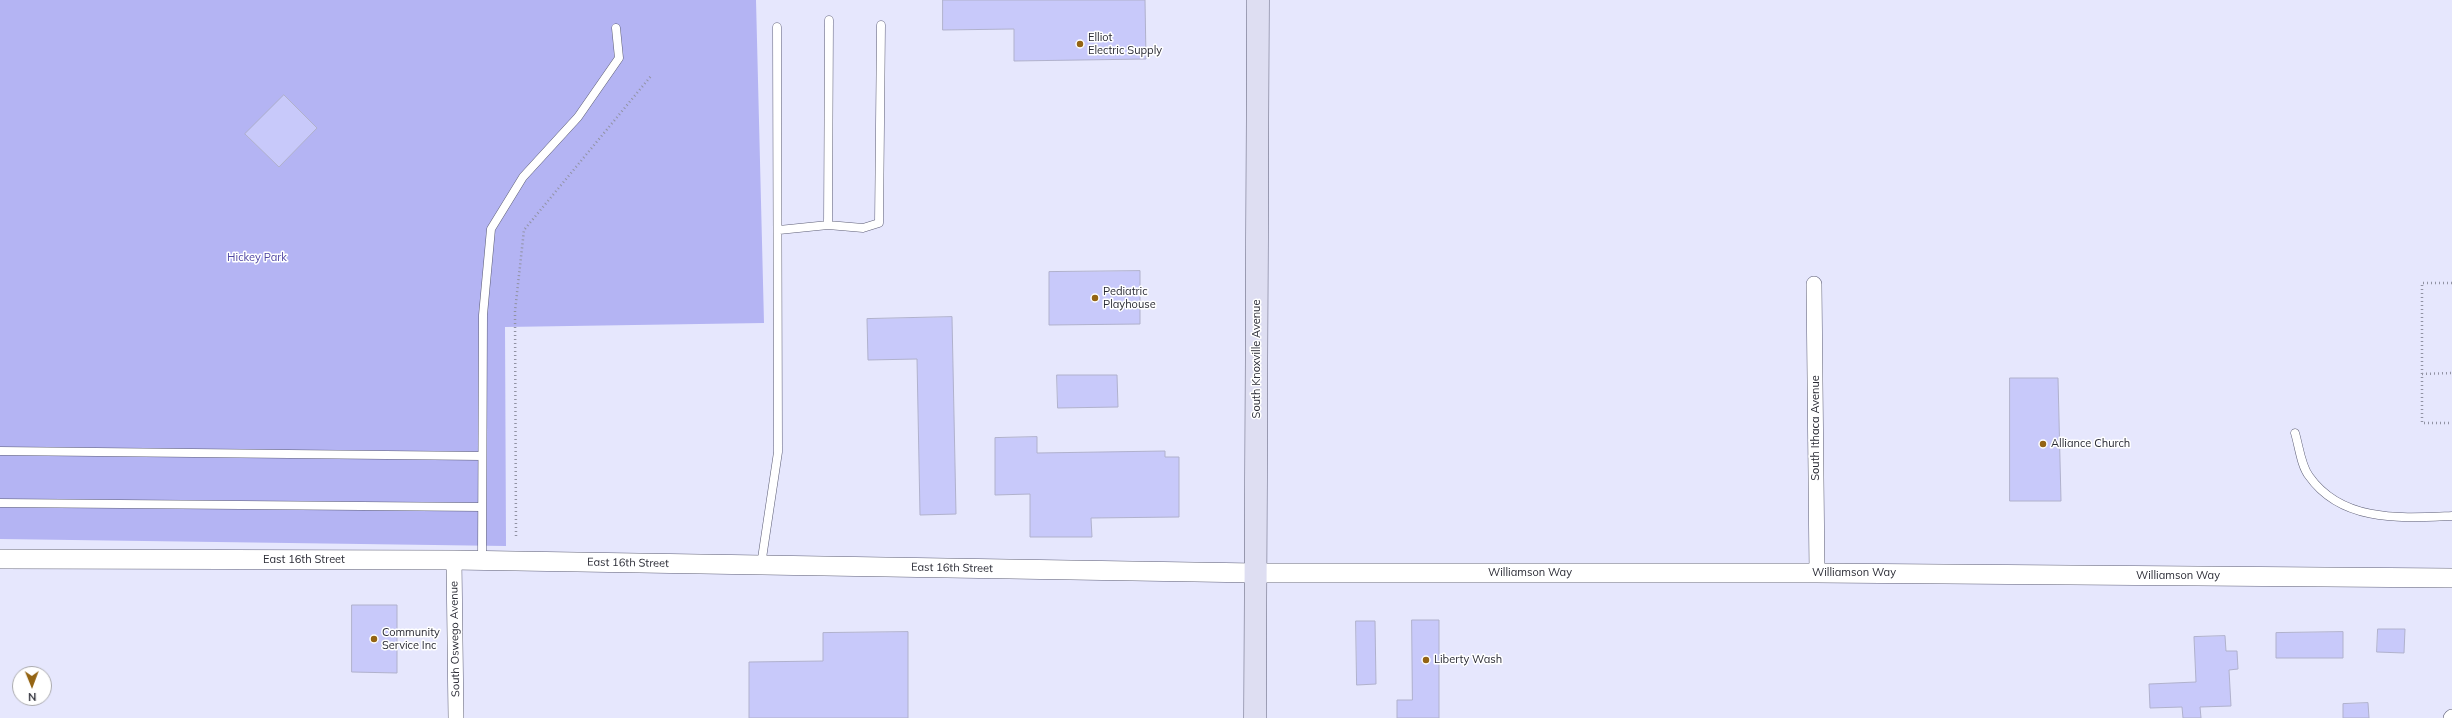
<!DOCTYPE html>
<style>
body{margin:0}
#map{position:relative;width:2452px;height:718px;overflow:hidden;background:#e6e7fd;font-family:Mulish,sans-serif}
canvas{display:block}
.north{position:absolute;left:12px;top:666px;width:40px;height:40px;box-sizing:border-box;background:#fff;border:1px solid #aaaaae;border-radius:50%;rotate:179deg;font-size:11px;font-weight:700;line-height:16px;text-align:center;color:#2a2b35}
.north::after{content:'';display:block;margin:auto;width:14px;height:18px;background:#946413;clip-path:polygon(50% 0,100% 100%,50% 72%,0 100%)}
</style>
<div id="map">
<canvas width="2452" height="718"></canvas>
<div class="north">N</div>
</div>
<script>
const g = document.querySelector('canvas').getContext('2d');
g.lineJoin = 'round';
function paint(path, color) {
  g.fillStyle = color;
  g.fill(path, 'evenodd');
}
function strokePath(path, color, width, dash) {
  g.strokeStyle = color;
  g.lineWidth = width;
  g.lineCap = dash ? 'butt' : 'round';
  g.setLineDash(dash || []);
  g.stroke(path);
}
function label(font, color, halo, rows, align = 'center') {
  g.font = font + ' Mulish,sans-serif';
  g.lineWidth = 3;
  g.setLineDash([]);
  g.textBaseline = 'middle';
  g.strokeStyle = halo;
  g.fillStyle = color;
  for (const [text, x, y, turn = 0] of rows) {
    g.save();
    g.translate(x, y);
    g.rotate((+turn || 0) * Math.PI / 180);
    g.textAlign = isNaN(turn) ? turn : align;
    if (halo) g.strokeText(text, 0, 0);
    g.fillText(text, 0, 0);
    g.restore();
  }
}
paint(new Path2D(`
 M0 0H756L764 323 505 327 506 546 0 539Z`), '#b4b4f3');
const building = new Path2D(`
 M943 0H1145L1146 59 1014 61V29L943 30Z
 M284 95 317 128 279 167 245 134Z
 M1140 271V324L1049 325V272Z
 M952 317 956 514 920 515 917 359 868 360 867 319Z
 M1057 375H1117L1118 407 1058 408Z
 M2010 378H2058L2061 501H2010Z
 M1037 437V453L1165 451V457H1179V517L1091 518 1092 537H1030V494L995 495V438Z
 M352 605H397V673L352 672Z
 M1412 620H1439V718H1397V700H1412Z
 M1356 621H1375L1376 684 1357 685Z
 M2378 629H2405L2404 653 2377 652Z
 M908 632V718H749V662L823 661V633Z
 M2343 632V658H2276V633Z
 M2225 636 2226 651H2237L2238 669 2229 670 2231 706 2200 707 2201 718H2183L2182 707 2150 708 2149 684 2196 682 2194 637Z
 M2368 703 2369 718H2343V704Z`);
paint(building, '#c8c9fa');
strokePath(building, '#b0b1cc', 1);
const service = new Path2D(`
 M828 225 829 20
 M779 230 828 225 863 228 879 223 881 25
 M2295 433C2299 446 2301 466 2309 476 2342 523 2402 518 2452 516
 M0 451 482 456
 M0 503 482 507
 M482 561 483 315 491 229 523 177 578 117 619 58 616 28
 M761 565 778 452 777 27`);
const minor = new Path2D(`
 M1814 284 1817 573
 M454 560 456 718
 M2451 718 2452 717`);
const tertiary = new Path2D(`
 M0 559 454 560 1256 573H1817L2452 578`);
const secondary = new Path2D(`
 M1255 718 1258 0`);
strokePath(service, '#5d5e76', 9);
strokePath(minor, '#5d5e76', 16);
strokePath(tertiary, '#5d5e76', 20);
strokePath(secondary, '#5d5e76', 23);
strokePath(new Path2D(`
 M2452 283H2422V423H2452
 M2422 374 2452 373
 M516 536 515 311 524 230 651 76`), '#9192a3', 2.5, [1, 3]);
strokePath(service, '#fff', 8);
strokePath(minor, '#fff', 15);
strokePath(tertiary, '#fff', 19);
strokePath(secondary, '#dedef2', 22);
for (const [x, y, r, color] of [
 [1080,44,4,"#946413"],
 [1095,298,4,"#946413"],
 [2043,444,4,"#946413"],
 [374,639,4,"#946413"],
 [1426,660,4,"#946413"]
]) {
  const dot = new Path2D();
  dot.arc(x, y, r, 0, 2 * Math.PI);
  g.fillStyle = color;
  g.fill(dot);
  strokePath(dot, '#fff', 1.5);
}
label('11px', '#2a2b35', '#fff', [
 ["Elliot",1088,38],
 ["Electric Supply",1088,51],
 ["Pediatric",1103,292],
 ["Playhouse",1103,305],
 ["Alliance Church",2051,444],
 ["Community",382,633],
 ["Service Inc",382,646],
 ["Liberty Wash",1434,660]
], 'left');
label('11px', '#4f46a2', '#fff', [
 ["Hickey Park",257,258]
]);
label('11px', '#2a2b35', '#fff', [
 ["South Knoxville Avenue",1257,359,-90],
 ["South Ithaca Avenue",1816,428,-90],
 ["East 16th Street",304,560],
 ["East 16th Street",628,563,1],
 ["East 16th Street",952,568,1],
 ["Williamson Way",1530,573],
 ["Williamson Way",1854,573],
 ["Williamson Way",2178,576],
 ["South Oswego Avenue",455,639,-91]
]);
</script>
